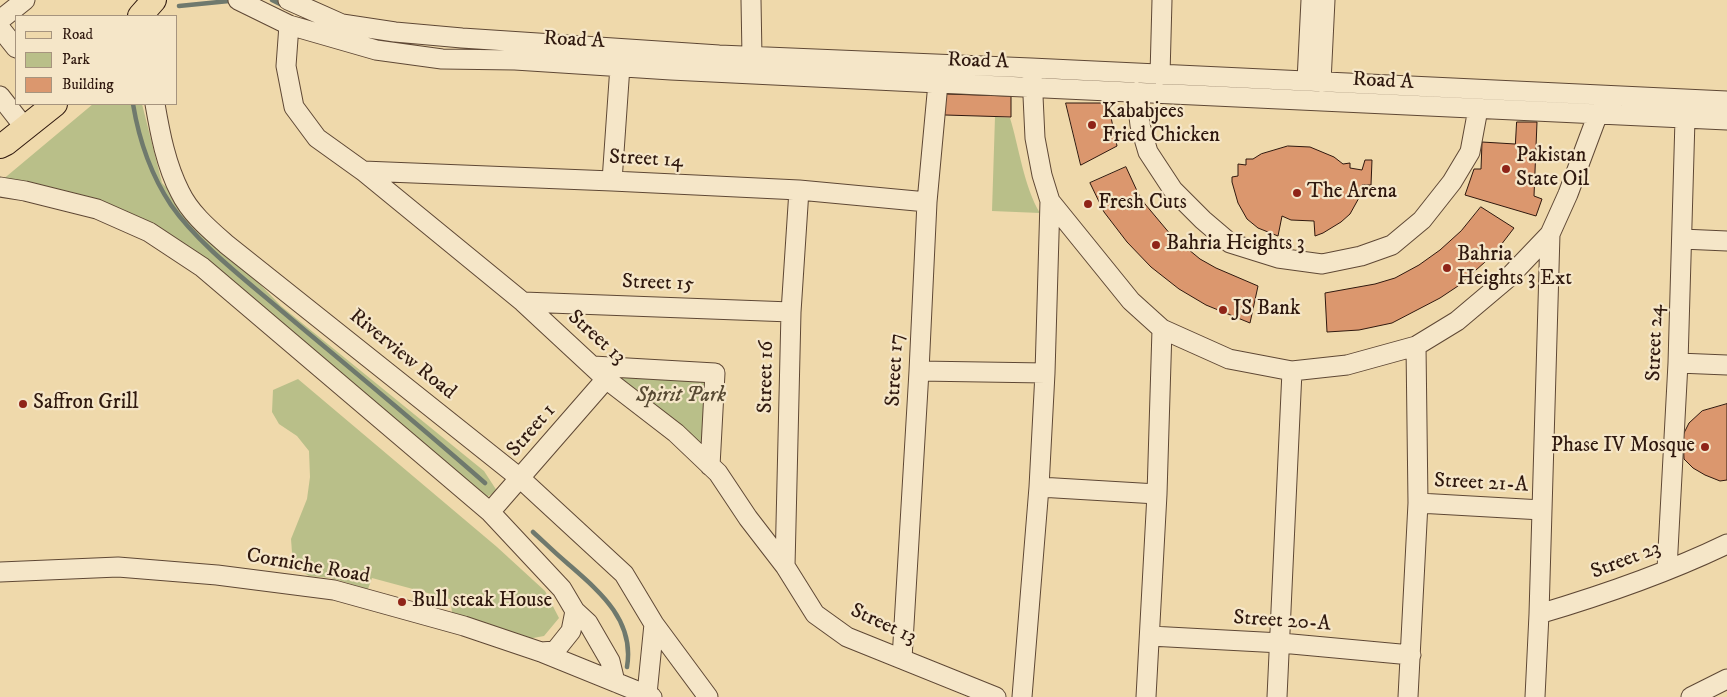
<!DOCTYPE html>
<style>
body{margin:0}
#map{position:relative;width:1727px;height:697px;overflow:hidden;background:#efd9ab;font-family:"IM FELL DW Pica",serif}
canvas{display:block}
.legend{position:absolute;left:15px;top:15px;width:162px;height:90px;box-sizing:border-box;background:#f5e6c8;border:1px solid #a6947e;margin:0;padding:6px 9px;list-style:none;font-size:15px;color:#2f180e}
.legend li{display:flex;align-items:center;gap:10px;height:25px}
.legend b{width:25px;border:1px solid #a6947e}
</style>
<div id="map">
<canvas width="1727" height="697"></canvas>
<ul class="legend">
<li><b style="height:6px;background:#efd9ab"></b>Road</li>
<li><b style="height:14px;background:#b9bf89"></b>Park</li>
<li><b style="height:14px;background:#db976e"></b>Building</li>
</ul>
</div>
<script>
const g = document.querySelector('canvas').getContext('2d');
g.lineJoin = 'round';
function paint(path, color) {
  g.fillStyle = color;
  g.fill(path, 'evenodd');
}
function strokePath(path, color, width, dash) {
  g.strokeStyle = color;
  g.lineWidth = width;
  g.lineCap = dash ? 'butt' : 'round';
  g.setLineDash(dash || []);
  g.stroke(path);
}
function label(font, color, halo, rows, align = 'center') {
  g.font = font + ' "IM FELL DW Pica",serif';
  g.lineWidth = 4.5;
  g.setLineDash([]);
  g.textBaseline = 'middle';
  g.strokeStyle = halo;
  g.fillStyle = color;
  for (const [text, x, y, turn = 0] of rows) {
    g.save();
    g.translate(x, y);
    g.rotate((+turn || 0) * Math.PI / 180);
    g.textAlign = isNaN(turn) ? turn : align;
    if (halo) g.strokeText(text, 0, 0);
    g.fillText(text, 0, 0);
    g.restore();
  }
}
paint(new Path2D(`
 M93 104H142L162 183 281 306 484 471 497 491 487 497 257 314 128 215 1 181Z
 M995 117 1010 118C1019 147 1024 187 1040 213L992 211Z
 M597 366 711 372 709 453Z
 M298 379 497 547 545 591 559 618 544 636 522 640 452 612 450 599 372 578 368 589 331 578 309 576 293 566 291 539 307 499 310 477 309 451 297 436 279 424 272 412 273 390Z`), '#b9bf89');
strokePath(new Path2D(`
 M272 0 284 6
 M179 6 229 1
 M374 38 405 45
 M133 104C139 140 151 175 171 205 198 244 247 281 283 312 351 369 419 425 485 483
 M533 532C544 542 555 553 567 563 599 591 635 620 627 667`), '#6f796d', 4.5);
const building = new Path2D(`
 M945 94 1011 96V117L945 115Z
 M1066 103H1108L1117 146 1081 165Z
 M1517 122H1537L1534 196 1542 199 1536 216 1465 195 1474 169H1481L1482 142 1515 144Z
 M1288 146 1310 147 1334 157 1343 164 1350 163V168L1362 170 1365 160H1372L1371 185H1362L1360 196 1350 214 1341 222 1323 233 1315 236 1314 221 1291 220 1282 216 1278 236 1258 228 1247 219 1238 203 1232 182V177L1238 176V164L1246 165V159H1253L1261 154Z
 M1126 167 1138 193 1145 204 1171 235 1200 259 1216 268 1258 286 1250 323 1206 305 1179 289 1151 267 1127 242 1104 212 1090 183Z
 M1481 207 1514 228 1494 254 1458 286 1440 298 1392 323 1359 330 1327 332 1325 293 1375 284 1395 278 1419 265 1440 250 1461 231Z
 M1727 404V480L1720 481 1705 475 1693 468 1684 459 1683 435 1689 423 1702 411Z`);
paint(building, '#db976e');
strokePath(building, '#2f180e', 1);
const minor = new Path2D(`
 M238 0 289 25 376 50 442 59 515 60 671 70 938 83 1727 120
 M288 0 342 24 395 32 462 38 719 55 1031 68 1727 101
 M751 0 752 56
 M0 20 25 0
 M289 25 286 66 294 107 317 138 363 171 523 302 606 379 676 433 718 473 748 518 785 566 815 614 847 637 996 697
 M0 28 16 48
 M1032 75 1035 138 1042 175 1050 201 1131 301 1162 329 1229 359 1292 371 1347 365 1416 346 1457 321 1508 278 1550 234 1568 194 1602 103
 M1160 75 1162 0
 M1307 81 1311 0
 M1321 82 1325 0
 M1136 92 1140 125 1148 152 1173 190 1203 220 1230 243 1278 258 1322 264 1361 256 1392 245 1422 220 1452 182 1470 152 1478 109
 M0 96 25 128
 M155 104C160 133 166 165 180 192 190 213 209 229 226 244L521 479 624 574 654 624 708 697
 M363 171 612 181 799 190 927 202
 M612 181 620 66
 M0 187 25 191 97 209 149 232 202 267 490 512 562 589 575 611 588 623 610 661 615 682
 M1682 239 1727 241
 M523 302 791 312
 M1678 363 1727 365
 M593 366 715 373 710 466
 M919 371 1045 373
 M1039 487 1157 494
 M1418 503 1542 510
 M490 512 606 379
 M785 566 791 312 799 190
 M1667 569 1678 363 1685 119
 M0 572 118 567 217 575 334 590 464 626 541 652 652 697
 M1539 614C1603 595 1667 573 1727 544
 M1150 636 1281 643 1411 655
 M541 652 555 651 571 631 575 611
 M902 659 919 371 927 202 938 83
 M647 694 654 624
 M1022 697 1039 487 1045 373 1050 201
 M1146 697 1157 494 1162 329
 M1277 697 1292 371
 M1408 697 1418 503 1416 346
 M1535 697 1539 614 1550 234
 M1691 697 1727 679`);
const major = new Path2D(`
 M140 16 154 0
 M0 146 6 143 55 104`);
strokePath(minor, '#5f4835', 21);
strokePath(major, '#2f180e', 26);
strokePath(minor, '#f5e6c8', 19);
strokePath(major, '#efd9ab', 24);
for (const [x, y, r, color] of [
 [1092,125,5,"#8f2418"],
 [1506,169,5,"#8f2418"],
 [1297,193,5,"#8f2418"],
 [1088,204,5,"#8f2418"],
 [1156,245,5,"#8f2418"],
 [1447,268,5,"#8f2418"],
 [1223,310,5,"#8f2418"],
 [23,404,5,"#8f2418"],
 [1705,447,5,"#8f2418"],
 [402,602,5,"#8f2418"]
]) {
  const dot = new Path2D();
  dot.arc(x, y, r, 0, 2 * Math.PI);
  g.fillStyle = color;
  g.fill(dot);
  strokePath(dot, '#f5e6c8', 2);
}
label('21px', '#2f180e', '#f5e6c8', [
 ["Road A",574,41,3],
 ["Road A",978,62,2],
 ["Road A",1383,82,3],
 ["Street 14",646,160,3],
 ["Street 15",658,284,2],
 ["Street 13",596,338,42],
 ["Street 24",1656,343,-88],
 ["Riverview Road",402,355,39],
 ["Street 17",896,370,-87],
 ["Street 16",767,377,-89],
 ["Street 1",532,431,-49],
 ["Street 21-A",1481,484,3],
 ["Street 23",1626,561,-21],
 ["Corniche Road",308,567,10],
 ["Street 20-A",1282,622,4],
 ["Street 13",883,625,25]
]);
label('21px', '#2f180e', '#f5e6c8', [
 ["Kababjees",1102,113],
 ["Fried Chicken",1102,137],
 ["Pakistan",1516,157],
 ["State Oil",1516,181],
 ["The Arena",1307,193],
 ["Fresh Cuts",1098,204],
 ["Bahria Heights 3",1166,245],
 ["Bahria",1457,256],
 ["Heights 3 Ext",1457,280],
 ["JS Bank",1233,310],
 ["Saffron Grill",33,404],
 ["Phase IV Mosque",1695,447,"right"],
 ["Bull steak House",412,602]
], 'left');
label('italic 21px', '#584a33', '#f5e6c8', [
 ["Spirit Park",681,397]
]);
</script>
